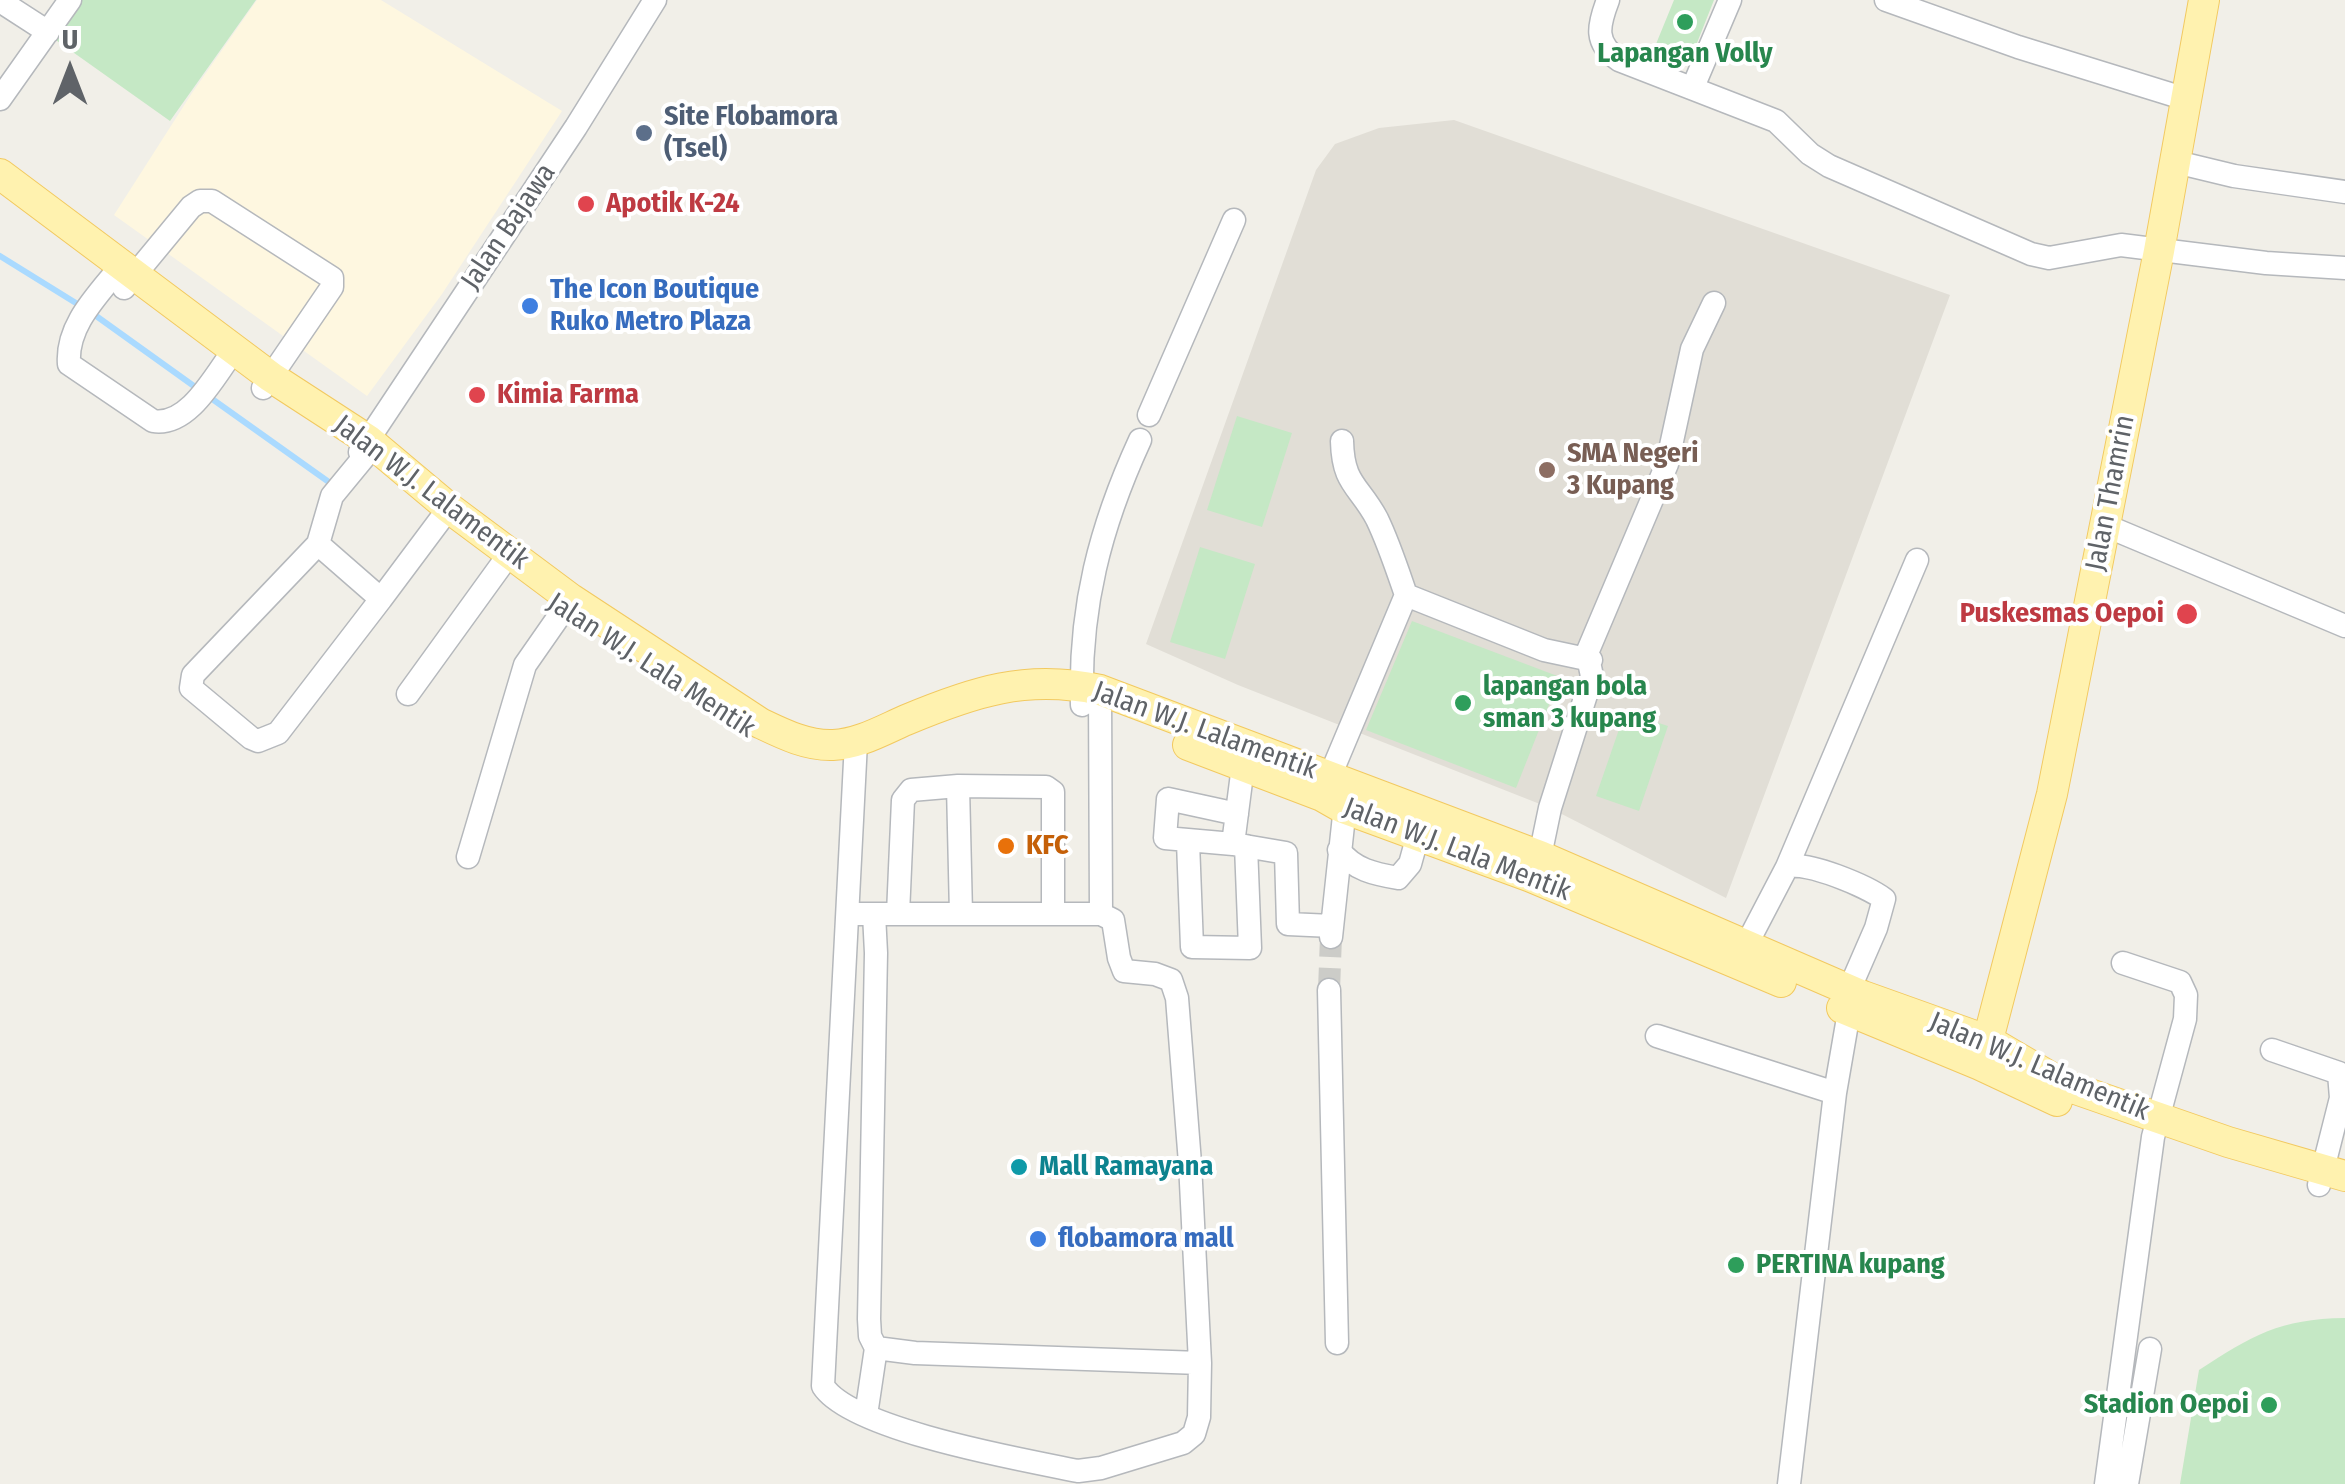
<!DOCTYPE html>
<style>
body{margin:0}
#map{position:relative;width:2345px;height:1484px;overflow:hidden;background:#f1efe8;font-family:"Fira Sans Condensed",sans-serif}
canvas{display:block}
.north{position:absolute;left:20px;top:20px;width:100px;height:100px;-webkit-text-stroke:8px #fff;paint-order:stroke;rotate:0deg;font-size:28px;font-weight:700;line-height:40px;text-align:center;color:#5f6368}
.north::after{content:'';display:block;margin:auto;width:35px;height:45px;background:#5f6368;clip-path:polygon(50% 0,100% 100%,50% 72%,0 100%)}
</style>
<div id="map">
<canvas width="2345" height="1484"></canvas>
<div class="north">U</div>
</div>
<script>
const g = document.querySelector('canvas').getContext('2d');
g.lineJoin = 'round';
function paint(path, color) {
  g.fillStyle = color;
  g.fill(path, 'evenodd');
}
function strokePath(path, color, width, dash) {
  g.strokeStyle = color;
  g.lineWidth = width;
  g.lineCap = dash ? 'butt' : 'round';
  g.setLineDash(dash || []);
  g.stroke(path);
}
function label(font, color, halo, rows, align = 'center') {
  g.font = font + ' "Fira Sans Condensed",sans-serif';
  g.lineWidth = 8;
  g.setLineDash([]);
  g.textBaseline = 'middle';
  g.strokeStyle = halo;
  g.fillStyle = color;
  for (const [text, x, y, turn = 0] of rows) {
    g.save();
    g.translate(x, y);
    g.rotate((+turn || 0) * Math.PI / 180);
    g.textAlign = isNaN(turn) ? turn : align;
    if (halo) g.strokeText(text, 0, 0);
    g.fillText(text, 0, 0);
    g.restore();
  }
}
paint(new Path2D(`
 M257 0H381L562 111 442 294 367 396 114 215 192 93Z`), '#fef7e0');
paint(new Path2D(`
 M1454 120 1950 295 1726 898 1550 808 1238 685 1146 644 1316 170 1335 144 1379 128Z`), '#e1ded6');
paint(new Path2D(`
 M80 0H256L170 121 53 38Z
 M1674 0H1714L1691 58 1656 44Z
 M1237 416 1292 433 1262 527 1207 510Z
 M1200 547 1255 564 1225 659 1170 642Z
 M1412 621 1560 677 1516 788 1366 730Z
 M1625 712 1668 726 1639 811 1596 796Z
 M2345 1318V1484H2180L2199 1370C2253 1335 2279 1319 2345 1318Z`), '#c5e8c5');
strokePath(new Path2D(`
 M0 256 92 313 198 389
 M208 396 333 485`), '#aadaff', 6);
strokePath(new Path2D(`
 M1329 990 1331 937`), '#ccccc8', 22, [22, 11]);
const minor = new Path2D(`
 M1608 0C1598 26 1594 43 1619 60L1776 121 1810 154 1829 166 2031 254 2049 258 2121 245 2266 263 2345 268
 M1886 0 2018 47 2186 99
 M0 1 48 32
 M1693 87 1730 0
 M0 99 70 0
 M2176 162 2234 176 2345 192
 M121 266C98 295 66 325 69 364L153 421C189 427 215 375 234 350
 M124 288 191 207 200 201H212L332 278V287L263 388
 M1149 415 1234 220
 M374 445 332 496 318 544 381 599 449 508
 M360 452 576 127 655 0
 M2104 525 2345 626
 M318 544 193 675 191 688 251 738 258 741 278 733 381 599
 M1406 595 1544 650 1591 660
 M1100 690 1101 914
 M408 694 510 553
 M1082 705C1079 608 1100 527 1140 440
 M1243 766 1233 844 1286 853 1288 924 1332 926
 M958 786 961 914
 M1325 788 1406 595C1397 569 1389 544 1377 519 1359 485 1343 485 1342 441
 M1188 842 1192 947 1250 948 1246 846
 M1233 844 1165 838 1168 799 1237 814
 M1339 850C1354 870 1375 874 1398 878L1410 864 1418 835
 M468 857 525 665 571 599
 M1787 867 1917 560
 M1534 871 1540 856 1550 808 1592 676 1587 653 1667 464 1692 349 1714 303
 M848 914H1101L1113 920 1119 958 1124 971 1155 974 1171 980 1177 998 1190 1163 1200 1363 1199 1417 1194 1434 1183 1443 1101 1468 1078 1471C1024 1460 851 1430 823 1386L856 742
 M874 914 876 953 869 1319 870 1336 876 1348 915 1353 1200 1363
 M898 914 903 800 911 790 958 786 1046 787 1053 792V914
 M1331 937 1346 797
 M1740 957 1787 867C1806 860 1868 887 1884 899L1876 928 1849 990
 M1329 990 1337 1343
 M1657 1036 1835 1093
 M2272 1050 2339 1073 2341 1098 2319 1185
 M866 1415 876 1348
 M1789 1484 1835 1093 1849 1012 1857 1002
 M2106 1484 2153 1137 2185 1019 2186 995 2180 982 2123 963
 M2127 1484 2150 1349`);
const major = new Path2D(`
 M0 174 271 377 368 440 449 508 571 599 760 723C783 734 807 746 833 745 859 744 883 730 906 720 973 692 1026 674 1100 690L1540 856 1863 996 1989 1041 2064 1085 2228 1142 2345 1176
 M1188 745 1322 796 1343 808 1531 877 1781 982
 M1842 1008 1980 1065 2057 1101
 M1983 1059 2052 794 2159 251 2204 0`);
strokePath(minor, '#b5b8bc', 25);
strokePath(major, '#f2c960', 32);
strokePath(minor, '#fff', 22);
strokePath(major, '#fff2af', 30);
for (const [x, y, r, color] of [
 [1685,22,10,"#2e9e5b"],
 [644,133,10,"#5c6f8a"],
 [586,204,10,"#e0444e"],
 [530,306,10,"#3f7fe0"],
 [477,395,10,"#e0444e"],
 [1547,470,10,"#8d6e63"],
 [2187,614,12,"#e0444e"],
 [1463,703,10,"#2e9e5b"],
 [1006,846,10,"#e8710a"],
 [1019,1167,10,"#0f9aa8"],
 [1038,1239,10,"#3f7fe0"],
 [1736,1265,10,"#2e9e5b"],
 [2269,1405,10,"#2e9e5b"]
]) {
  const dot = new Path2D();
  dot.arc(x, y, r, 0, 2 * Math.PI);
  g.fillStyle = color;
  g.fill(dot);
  strokePath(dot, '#fff', 4);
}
label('bold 28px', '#27864d', '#fff', [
 ["Lapangan Volly",1685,54,"center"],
 ["lapangan bola",1483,687],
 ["sman 3 kupang",1483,719],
 ["PERTINA kupang",1756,1265],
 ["Stadion Oepoi",2249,1405,"right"]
], 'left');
label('bold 28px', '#4e5e75', '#fff', [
 ["Site Flobamora",664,117],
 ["(Tsel)",664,149]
], 'left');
label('bold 28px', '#be3a42', '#fff', [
 ["Apotik K-24",606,204],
 ["Kimia Farma",497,395],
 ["Puskesmas Oepoi",2164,614,"right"]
], 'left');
label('28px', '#5f6368', '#fff', [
 ["Jalan Bajawa",509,227,-56],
 ["Jalan W.J. Lalamentik",431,493,37],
 ["Jalan Thamrin",2111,493,-79],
 ["Jalan W.J. Lala Mentik",651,666,33],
 ["Jalan W.J. Lalamentik",1205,731,20],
 ["Jalan W.J. Lala Mentik",1457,850,21],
 ["Jalan W.J. Lalamentik",2039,1067,23]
]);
label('bold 28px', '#366cbe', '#fff', [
 ["The Icon Boutique",550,290],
 ["Ruko Metro Plaza",550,322],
 ["flobamora mall",1058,1239]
], 'left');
label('bold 28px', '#785e54', '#fff', [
 ["SMA Negeri",1567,454],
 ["3 Kupang",1567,486]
], 'left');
label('bold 28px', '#c56008', '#fff', [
 ["KFC",1026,846]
], 'left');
label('bold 28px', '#0d838f', '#fff', [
 ["Mall Ramayana",1039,1167]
], 'left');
</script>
